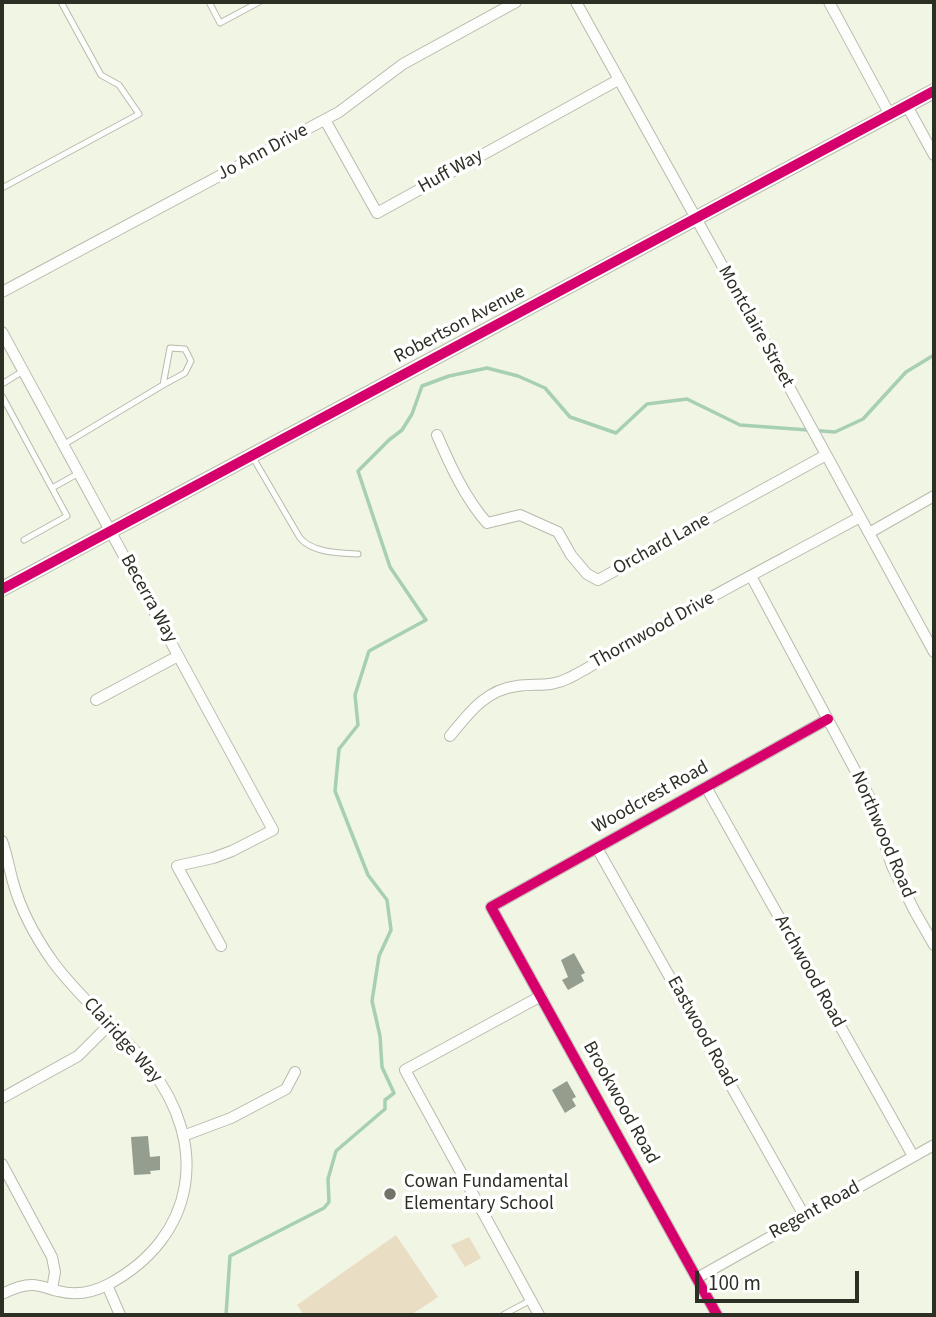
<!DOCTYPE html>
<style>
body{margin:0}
#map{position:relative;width:936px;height:1317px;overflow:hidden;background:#f1f5e4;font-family:"Source Sans 3",sans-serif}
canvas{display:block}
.frame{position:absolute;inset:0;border:4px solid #2c2f24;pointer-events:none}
.scale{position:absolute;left:695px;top:1271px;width:164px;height:32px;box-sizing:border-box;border:4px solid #2c2f24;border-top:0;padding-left:9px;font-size:21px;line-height:24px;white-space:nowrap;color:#2c2f24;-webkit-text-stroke:5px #fff;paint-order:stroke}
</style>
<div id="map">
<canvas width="936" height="1317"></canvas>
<div class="frame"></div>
<div class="scale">100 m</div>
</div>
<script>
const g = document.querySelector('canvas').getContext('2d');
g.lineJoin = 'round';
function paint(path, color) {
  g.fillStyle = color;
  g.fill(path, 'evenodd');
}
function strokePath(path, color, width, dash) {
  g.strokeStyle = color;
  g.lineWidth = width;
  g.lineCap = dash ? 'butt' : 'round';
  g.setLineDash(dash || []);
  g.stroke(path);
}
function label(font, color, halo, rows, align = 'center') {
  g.font = font + ' "Source Sans 3",sans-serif';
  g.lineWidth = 7;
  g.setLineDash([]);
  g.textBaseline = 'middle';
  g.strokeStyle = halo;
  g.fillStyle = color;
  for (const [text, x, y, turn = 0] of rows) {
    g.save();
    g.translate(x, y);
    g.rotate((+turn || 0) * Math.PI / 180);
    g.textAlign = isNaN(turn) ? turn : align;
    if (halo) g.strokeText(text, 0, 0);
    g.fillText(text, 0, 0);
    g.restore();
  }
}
paint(new Path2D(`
 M396 1235 438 1297 411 1315H304L297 1305Z
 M469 1237 481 1258 465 1267 451 1245Z`), '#e9ddc4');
strokePath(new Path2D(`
 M226 1315 230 1256 324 1208 329 1202 328 1179 336 1151 385 1109V1100L394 1093 382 1067 380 1036 372 1001 379 956 391 930 387 900 368 875 335 791 339 749 358 725 355 695 369 651 426 620 390 567 358 471 389 440 402 430 412 414 422 386 449 376 487 368 518 376 545 388 570 417 616 433 647 404 687 399 740 425 835 432 863 419 906 372 934 355`), '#a6cfb4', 3.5);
paint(new Path2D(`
 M574 953 585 973 581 975 584 981 568 990 562 980 568 977 561 960Z
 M567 1081 576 1097 572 1099 576 1106 565 1113 552 1090Z
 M148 1136 150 1157 160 1156V1170L150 1171 151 1174 134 1175 131 1137Z`), '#959e8e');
const lane = new Path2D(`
 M209 2 220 23 259 2
 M2 188 139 114 119 85 101 75 61 2
 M2 384 23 371
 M2 396 67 516 24 540
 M63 445 163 385 170 348 185 349 191 361 185 373 163 385
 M252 456 300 538C313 553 339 553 358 554
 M52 488 79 473
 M503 1315 531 1300`);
const street = new Path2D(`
 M576 2 758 330 934 652
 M829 2 890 115
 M907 106 934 155
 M325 120 377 213 618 80
 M2 292 339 112 403 64 516 2
 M2 332 273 830 232 851 213 858 177 866 221 946
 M437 435C450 465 465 498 487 523L520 515 558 532 571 555 587 574 598 580 826 455
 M869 533 934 496
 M751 576 870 798 892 866 914 910 934 945
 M96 700 178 656
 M450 736C469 713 485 690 517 686 536 683 550 688 569 678 590 668 609 654 629 643 705 599 783 559 860 517
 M706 787 913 1156
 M2 841C7 854 9 868 13 882 21 911 36 938 53 962 82 1001 120 1031 150 1068 210 1145 196 1237 109 1284 92 1293 76 1296 58 1291 49 1289 41 1285 32 1285 21 1285 12 1289 2 1294
 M597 848 805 1217
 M2 1098 78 1056 110 1024
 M183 1136 231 1118 286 1089 295 1072
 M2 1164 52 1257 55 1272 52 1289
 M697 1278 934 1145
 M107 1285 120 1315
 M539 1315 405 1070 541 996
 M717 1315 491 907 828 719`);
const secondary = new Path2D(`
 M2 589 934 91`);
strokePath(lane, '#b7baad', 7);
strokePath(street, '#b7baad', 12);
strokePath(secondary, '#b7baad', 16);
strokePath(lane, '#fdfefb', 5);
strokePath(street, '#fdfefb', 10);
strokePath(secondary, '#fdfefb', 14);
strokePath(new Path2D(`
 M2 589 934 91
 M717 1315 491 907 828 719`), '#d6006c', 10);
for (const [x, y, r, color] of [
 [390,1194,7,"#717467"]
]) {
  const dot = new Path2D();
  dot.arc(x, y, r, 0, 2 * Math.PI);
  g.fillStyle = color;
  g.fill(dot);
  strokePath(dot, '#fff', 2.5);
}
label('19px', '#2c2f24', '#fff', [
 ["Jo Ann Drive",263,153,-28],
 ["Huff Way",451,172,-29],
 ["Robertson Avenue",460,325,-28],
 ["Montclaire Street",755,327,61],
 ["Orchard Lane",662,545,-29],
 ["Becerra Way",148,599,61],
 ["Thornwood Drive",653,631,-29],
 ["Woodcrest Road",651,798,-29],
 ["Northwood Road",882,835,67],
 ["Archwood Road",809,972,61],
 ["Eastwood Road",701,1032,61],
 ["Clairidge Way",122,1041,48],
 ["Brookwood Road",620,1103,61],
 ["Regent Road",815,1211,-29]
]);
label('19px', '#2c2f24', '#fff', [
 ["Cowan Fundamental",404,1183],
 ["Elementary School",404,1205]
], 'left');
</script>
